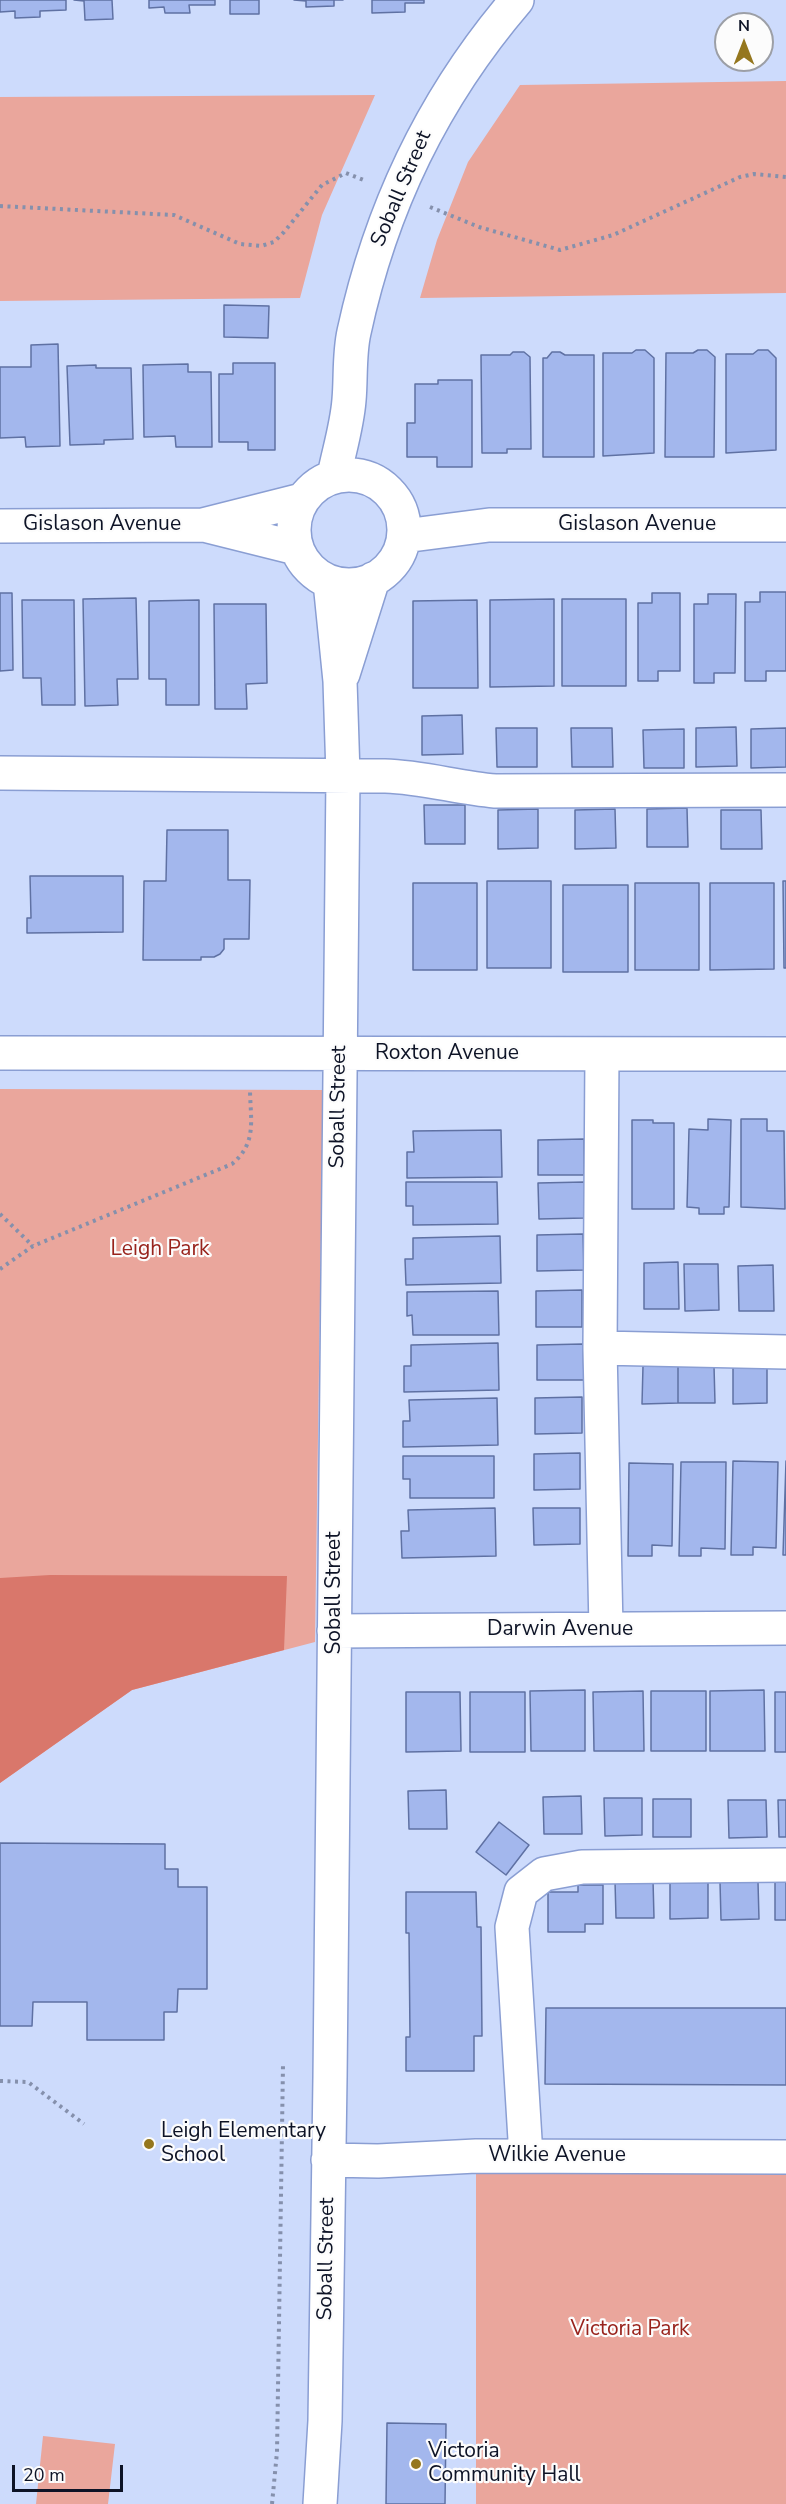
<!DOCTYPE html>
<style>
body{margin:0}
#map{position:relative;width:786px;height:2504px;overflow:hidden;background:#cddbfc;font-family:"Nunito Sans",sans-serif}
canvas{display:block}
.north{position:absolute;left:714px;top:12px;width:60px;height:60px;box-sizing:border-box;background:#fcfcfc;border:2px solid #9c9fa6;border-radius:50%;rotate:0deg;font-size:16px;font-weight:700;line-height:24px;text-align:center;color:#0d1326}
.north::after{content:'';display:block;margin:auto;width:21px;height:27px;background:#95771e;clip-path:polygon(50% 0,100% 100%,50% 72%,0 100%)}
.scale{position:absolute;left:12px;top:2465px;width:111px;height:27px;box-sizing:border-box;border:3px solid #0d1326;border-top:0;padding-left:8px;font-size:18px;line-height:21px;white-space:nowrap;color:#0d1326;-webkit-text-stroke:4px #fcfcfc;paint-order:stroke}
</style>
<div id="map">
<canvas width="786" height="2504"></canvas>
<div class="north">N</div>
<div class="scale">20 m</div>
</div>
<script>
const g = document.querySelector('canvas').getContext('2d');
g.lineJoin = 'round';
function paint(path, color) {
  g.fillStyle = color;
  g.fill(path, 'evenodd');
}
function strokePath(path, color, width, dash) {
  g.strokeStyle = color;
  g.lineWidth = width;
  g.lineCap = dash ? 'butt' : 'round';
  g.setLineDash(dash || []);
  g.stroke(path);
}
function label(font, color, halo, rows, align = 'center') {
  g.font = font + ' "Nunito Sans",sans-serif';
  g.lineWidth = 4.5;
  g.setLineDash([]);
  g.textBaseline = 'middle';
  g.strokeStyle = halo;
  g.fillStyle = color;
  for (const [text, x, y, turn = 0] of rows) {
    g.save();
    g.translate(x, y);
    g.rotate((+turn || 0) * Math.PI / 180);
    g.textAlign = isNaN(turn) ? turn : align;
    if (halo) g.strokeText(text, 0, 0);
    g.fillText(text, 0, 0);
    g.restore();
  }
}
paint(new Path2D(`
 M786 81V293L420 298 437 240 468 162 520 85Z
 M375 95 322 215 300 298 0 301V97Z
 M0 1089 323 1090 315 1642 132 1690 0 1783Z
 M476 2156H786V2504H476Z
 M43 2436 115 2444 108 2504H36Z`), '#eaa69c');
paint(new Path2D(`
 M50 1575 287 1576 284 1650 132 1690 0 1783V1578Z`), '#d9776b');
const building = new Path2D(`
 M0 0H66V10L40 11V17L15 18V11L0 12Z
 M112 0 113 19 85 20 84 1 74 0Z
 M149 0H215V5H189L190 13H165L164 7 149 8Z
 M230 0H259V14H230Z
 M294 0H343H334V6L306 7V1Z
 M372 0H424V3H405V12L372 13Z
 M224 305 269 306 268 338 224 337Z
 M58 344 60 446 26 447 25 437 0 438V367H31V345Z
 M636 350H645L654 358V453L603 456V353H632Z
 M698 350H707L715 357 714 457H665L666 353H693Z
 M758 350H768L776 358V450L726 453V354H753Z
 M513 352H524L530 357 531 449H507V453H482L481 355H510Z
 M552 352H560L565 355H594V457H543V358H547Z
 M233 363H275V450H248V442H219V374H233Z
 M188 364V372H211L212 447H176L175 436 144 437 143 365Z
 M96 365V368H131L133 439 104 440V444L70 445 67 366Z
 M438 380H472V467H437V457H407V423H415V384H438Z
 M760 592H786V671H766V681H745V602H760Z
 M0 593H12L13 670 0 671Z
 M652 593H680V671H658V681H638V603H652Z
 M708 594H736L735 673H714V683H694V604H708Z
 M136 598 138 679H117L118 705 85 706 83 599Z
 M554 599V686L490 687V600Z
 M562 599H626V686H562Z
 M22 600H74L75 705H42L41 678H23Z
 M199 600V705H166V679H149V601Z
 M477 600 478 688H413V601Z
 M214 604H266L267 683 246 684 247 709H215Z
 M462 715 463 754 422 755V716Z
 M736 727 737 766 696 767V728Z
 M496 728H537V767H497Z
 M571 728H612L613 767H572Z
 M786 728V767L751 768V729Z
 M684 729V768H644L643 730Z
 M424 805H465V844H425Z
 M687 808 688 847H647V809Z
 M538 809V848L498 849V810Z
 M615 809 616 848 575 849V810Z
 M721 810H761L762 849H721Z
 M167 830H228V880H250L249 939H224V949L220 954 214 957H201V960H143L144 881H166Z
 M30 876H123V932L27 933V918H31Z
 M487 881H551V968H487Z
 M783 881H786V968H784Z
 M413 883H477V970H413Z
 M635 883H699V970H635Z
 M710 883H774V969L710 970Z
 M563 885H628V972H563Z
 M708 1119 731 1120 729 1207H724V1214H699V1208L687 1207 689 1129 708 1130Z
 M741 1119H767V1131H784L785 1209 741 1207Z
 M632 1120H653V1123H674V1209H632Z
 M501 1130 502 1177 407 1178V1152H414L413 1131Z
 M584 1139V1175H538V1140Z
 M406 1182H497L498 1224 413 1225V1206H406Z
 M585 1182V1218L539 1219 538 1183Z
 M583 1234 584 1270 537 1271V1235Z
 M500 1236 501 1283 406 1285 405 1259H413V1238Z
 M678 1262 679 1309H644V1263Z
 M684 1264H718L719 1310 685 1311Z
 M773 1265 774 1311H739L738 1266Z
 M582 1290V1327H536V1291Z
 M498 1291 499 1335H413L412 1315 407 1316V1292Z
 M498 1343 499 1390 404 1392V1366H411V1345Z
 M583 1344 584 1380H537V1345Z
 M643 1366H678V1403L642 1404Z
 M678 1366H714L715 1403H678Z
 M733 1366H767V1403L733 1404Z
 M582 1397V1433L535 1434V1398Z
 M497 1398 498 1445 403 1447V1421H410L409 1400Z
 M580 1453V1489L534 1490V1454Z
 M403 1456H494V1498H410V1479H403Z
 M733 1461 778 1462 776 1548 753 1547V1555H731Z
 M786 1461V1555H783Z
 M681 1462H726L725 1549 701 1548V1556H679Z
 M629 1463 673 1464 672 1546 652 1545V1556H628Z
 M495 1508 496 1556 402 1558 401 1531H409L408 1510Z
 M533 1508H580V1544L534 1545Z
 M585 1690V1751H531L530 1691Z
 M764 1690 765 1751H710V1691Z
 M643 1691 644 1751H594L593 1692Z
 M651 1691H706V1751H651Z
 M406 1692H460L461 1751 406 1752Z
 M470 1692H525V1752H470Z
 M775 1692H786V1752H775Z
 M446 1790 447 1829H409L408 1791Z
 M581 1796 582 1834H544L543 1797Z
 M604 1798H642V1835L605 1836Z
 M653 1799H691V1837H653Z
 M728 1800H766L767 1837 729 1838Z
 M778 1800H786V1837H779Z
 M499 1822 529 1845 506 1875 476 1852Z
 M0 1843 165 1844V1869H178V1887H207V1989H178L177 2012H164V2040H87V2002H33L32 2026H0Z
 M653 1880 654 1918H616L615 1881Z
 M670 1881H708V1918L670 1919Z
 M720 1882H758L759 1919 721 1920Z
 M775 1882H786V1920H775Z
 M578 1885H603V1924H585V1932H548V1892H578Z
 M406 1892H476L477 1927H481L482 2036H474V2071H406V2037H410L409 1933H406Z
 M546 2008H786V2085L545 2084Z
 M387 2423 446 2424 445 2504H386Z`);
paint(building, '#a3b7ed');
strokePath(building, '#5f71a3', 1.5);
const minor = new Path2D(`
 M294 530a55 55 0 1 1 110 0a55 55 0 1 1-110 0Z
 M334 476C339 451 347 426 349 400 351 378 349 354 354 332 381 207 433 98 517 0
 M0 526 203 525 302 500
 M208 526 296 548
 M404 536 489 525H786
 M343 674 373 579
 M0 773 385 776C423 777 458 788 495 791L786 790
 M0 1053 786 1054
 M602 1054 600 1348 606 1629
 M600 1348 786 1352
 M334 1631 786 1628
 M526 2156 512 1927 521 1892 544 1874 582 1867 786 1865
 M328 2160 378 2161 476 2156 786 2157
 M320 2504 325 2421 330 2078 343 775 340 681 330 582`);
strokePath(minor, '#8a9ed3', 36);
strokePath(new Path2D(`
 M0 206 174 215 240 244 261 246 274 242 284 232 322 185 346 173 366 181
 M430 207 479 227 560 250 613 235 740 177 754 174 786 177
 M0 1214 33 1246
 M0 1269 33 1246 232 1164C258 1142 250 1119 250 1088
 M0 2081 28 2082 84 2124
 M272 2504 277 2452 283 2065`), '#8590ac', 4, [3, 4.5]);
strokePath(minor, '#fff', 33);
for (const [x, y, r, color] of [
 [149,2144,6,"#95771e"],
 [416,2464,6,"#95771e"]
]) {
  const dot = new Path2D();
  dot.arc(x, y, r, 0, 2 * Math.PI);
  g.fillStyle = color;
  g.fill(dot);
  strokePath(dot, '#fcfcfc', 2);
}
label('21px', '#0d1326', '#fcfcfc', [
 ["Soball Street",402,189,-67],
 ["Gislason Avenue",102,525],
 ["Gislason Avenue",637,525],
 ["Roxton Avenue",447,1054],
 ["Soball Street",339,1107,-89],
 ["Soball Street",335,1593,-90],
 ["Darwin Avenue",560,1630],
 ["Wilkie Avenue",557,2156],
 ["Soball Street",327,2259,-89]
]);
label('21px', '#98231c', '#fcfcfc', [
 ["Leigh Park",160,1250],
 ["Victoria Park",630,2330]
]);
label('21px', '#0d1326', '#fcfcfc', [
 ["Leigh Elementary",161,2132],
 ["School",161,2156],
 ["Victoria",428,2452],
 ["Community Hall",428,2476]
], 'left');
</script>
